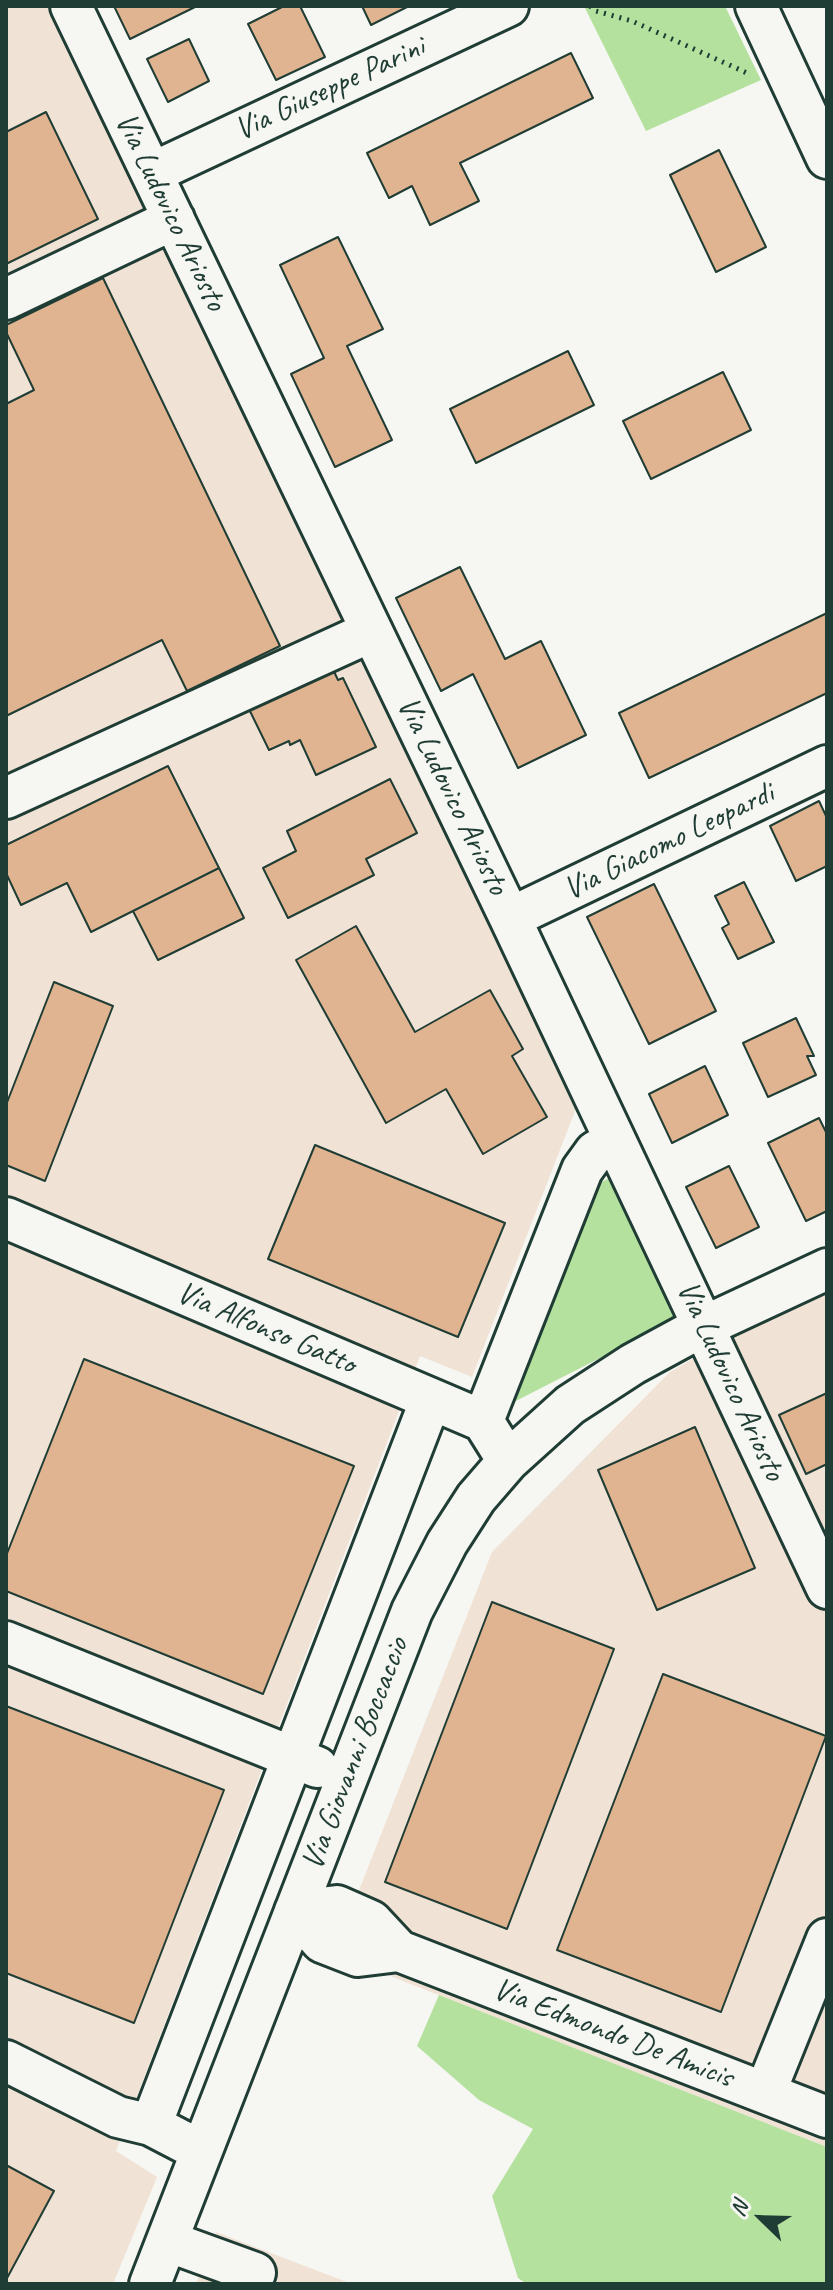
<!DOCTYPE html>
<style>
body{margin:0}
#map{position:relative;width:833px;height:2290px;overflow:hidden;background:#f6f6f2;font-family:Caveat,sans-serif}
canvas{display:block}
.frame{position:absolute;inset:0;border:8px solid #1f3d34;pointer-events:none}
.north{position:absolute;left:721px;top:2178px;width:80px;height:80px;-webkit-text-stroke:6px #f6f6f2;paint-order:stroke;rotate:293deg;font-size:22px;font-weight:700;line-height:32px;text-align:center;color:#1f3d34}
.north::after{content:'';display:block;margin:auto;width:28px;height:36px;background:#1f3d34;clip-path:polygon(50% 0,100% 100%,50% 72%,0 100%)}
</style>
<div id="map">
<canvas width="833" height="2290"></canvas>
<div class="frame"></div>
<div class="north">N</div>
</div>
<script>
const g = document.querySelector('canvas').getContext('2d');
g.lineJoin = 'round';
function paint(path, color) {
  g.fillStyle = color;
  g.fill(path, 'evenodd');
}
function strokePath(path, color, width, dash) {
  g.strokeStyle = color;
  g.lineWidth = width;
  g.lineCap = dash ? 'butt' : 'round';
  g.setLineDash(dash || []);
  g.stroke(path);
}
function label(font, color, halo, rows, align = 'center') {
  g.font = font + ' Caveat,sans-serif';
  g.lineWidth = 7;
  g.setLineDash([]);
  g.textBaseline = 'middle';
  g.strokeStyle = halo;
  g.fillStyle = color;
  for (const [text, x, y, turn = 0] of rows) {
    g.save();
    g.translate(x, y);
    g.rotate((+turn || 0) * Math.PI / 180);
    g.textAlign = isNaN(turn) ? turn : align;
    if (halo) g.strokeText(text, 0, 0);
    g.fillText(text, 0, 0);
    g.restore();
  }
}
paint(new Path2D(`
 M6 6H56L582 1093 472 1377 420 1356 116 2151 157 2177 113 2284H6Z
 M827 1288V2147L334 1954 492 1552 670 1372 763 1319Z
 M216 2232 352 2284H196Z`), '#f0e2d5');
paint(new Path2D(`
 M584 6H725L761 80 646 131Z
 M616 1175 682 1316 508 1405 595 1185Z
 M439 1995 827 2147V2284H527L518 2278 492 2196 533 2129 479 2100 417 2046Z`), '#b5e19f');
const building = new Path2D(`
 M114 6H197L130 39Z
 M284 6H300L325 57 276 80 248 24Z
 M362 6H409L371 25Z
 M189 39 209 81 168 102 147 59Z
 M571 53 593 98 460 163 479 201 430 225 412 186 389 198 367 153Z
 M46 112 98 219 6 264V132Z
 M719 150 766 247 716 272 670 175Z
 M338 237 383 329 347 346 392 440 335 467 291 374 324 358 280 265Z
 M103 278 280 646 187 691 162 640 6 716V404L34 390 6 332V325Z
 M568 351 594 405 476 463 450 409Z
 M723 372 751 430 651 479 623 421Z
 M460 567 505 659 541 641 586 735 518 768 473 674 441 691 396 598Z
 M827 613V693L649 778 619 713Z
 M330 663 338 680 343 678 376 747 316 775 300 740 290 745 289 741 269 750 246 703Z
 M168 766 219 868 91 932 67 883 21 905 6 873V845Z
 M390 779 417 833 366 859 374 875 288 918 263 868 296 851 287 831Z
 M819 801 827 818V866L796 881 770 826Z
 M219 868 244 918 158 960 133 911Z
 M744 882 774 942 738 959 722 928 729 924 715 896Z
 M654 884 716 1011 649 1044 587 917Z
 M356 926 415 1032 490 990 523 1049 512 1056 547 1117 483 1154 446 1089 386 1123 296 960Z
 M54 982 113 1006 45 1181 6 1165V1105Z
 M796 1018 814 1056H807L816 1075 768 1097 743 1043Z
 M705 1066 728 1115 672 1143 649 1094Z
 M819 1118 827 1134V1211L806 1221 768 1143Z
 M315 1145 505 1223 458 1337 268 1259Z
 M729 1166 759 1227 716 1248 686 1187Z
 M84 1359 354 1466 263 1694 6 1591V1556Z
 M827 1393V1464L806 1474 779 1415Z
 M695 1427 755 1568 657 1610 598 1470Z
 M492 1602 614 1649 507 1929 385 1882Z
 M663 1674 826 1736 721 2012 557 1950Z
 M6 1706 224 1790 134 2023 6 1973Z
 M6 2165 54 2191 6 2280Z`);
paint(building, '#e1b491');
strokePath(building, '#1f3d34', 2);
const minor = new Path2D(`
 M71 6 510 918 827 1588
 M756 6 827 158
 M152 173 508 6
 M6 299 174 219
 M6 798 372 631
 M510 918 827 766
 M6 1218 483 1421 508 1461
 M483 1421 582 1170 595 1152 615 1140
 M6 1642 317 1767
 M399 1951 358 1956 322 1942 295 1911 337 1906 371 1921 399 1951 827 2117
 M6 2061 118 2117 151 2125
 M765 2093 827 1939
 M201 2151 151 2125 431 1399
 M167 2241 255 2273
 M150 2284 412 1611 447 1543 476 1498 508 1461 570 1405 633 1364 690 1333 827 1269`);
strokePath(minor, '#1f3d34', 46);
strokePath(new Path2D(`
 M590 6 596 11 632 21 747 73`), '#1f3d34', 5, [2, 6]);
strokePath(minor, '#f6f6f2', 40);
label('32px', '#1f3d34', '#f6f6f2', [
 ["Via Giuseppe Parini",330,89,-25],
 ["Via Ludovico Ariosto",170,212,64],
 ["Via Ludovico Ariosto",452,796,64],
 ["Via Giacomo Leopardi",669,842,-26],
 ["Via Alfonso Gatto",266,1329,23],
 ["Via Ludovico Ariosto",730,1381,65],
 ["Via Giovanni Boccaccio",356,1754,-69],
 ["Via Edmondo De Amicis",613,2034,21]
]);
</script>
